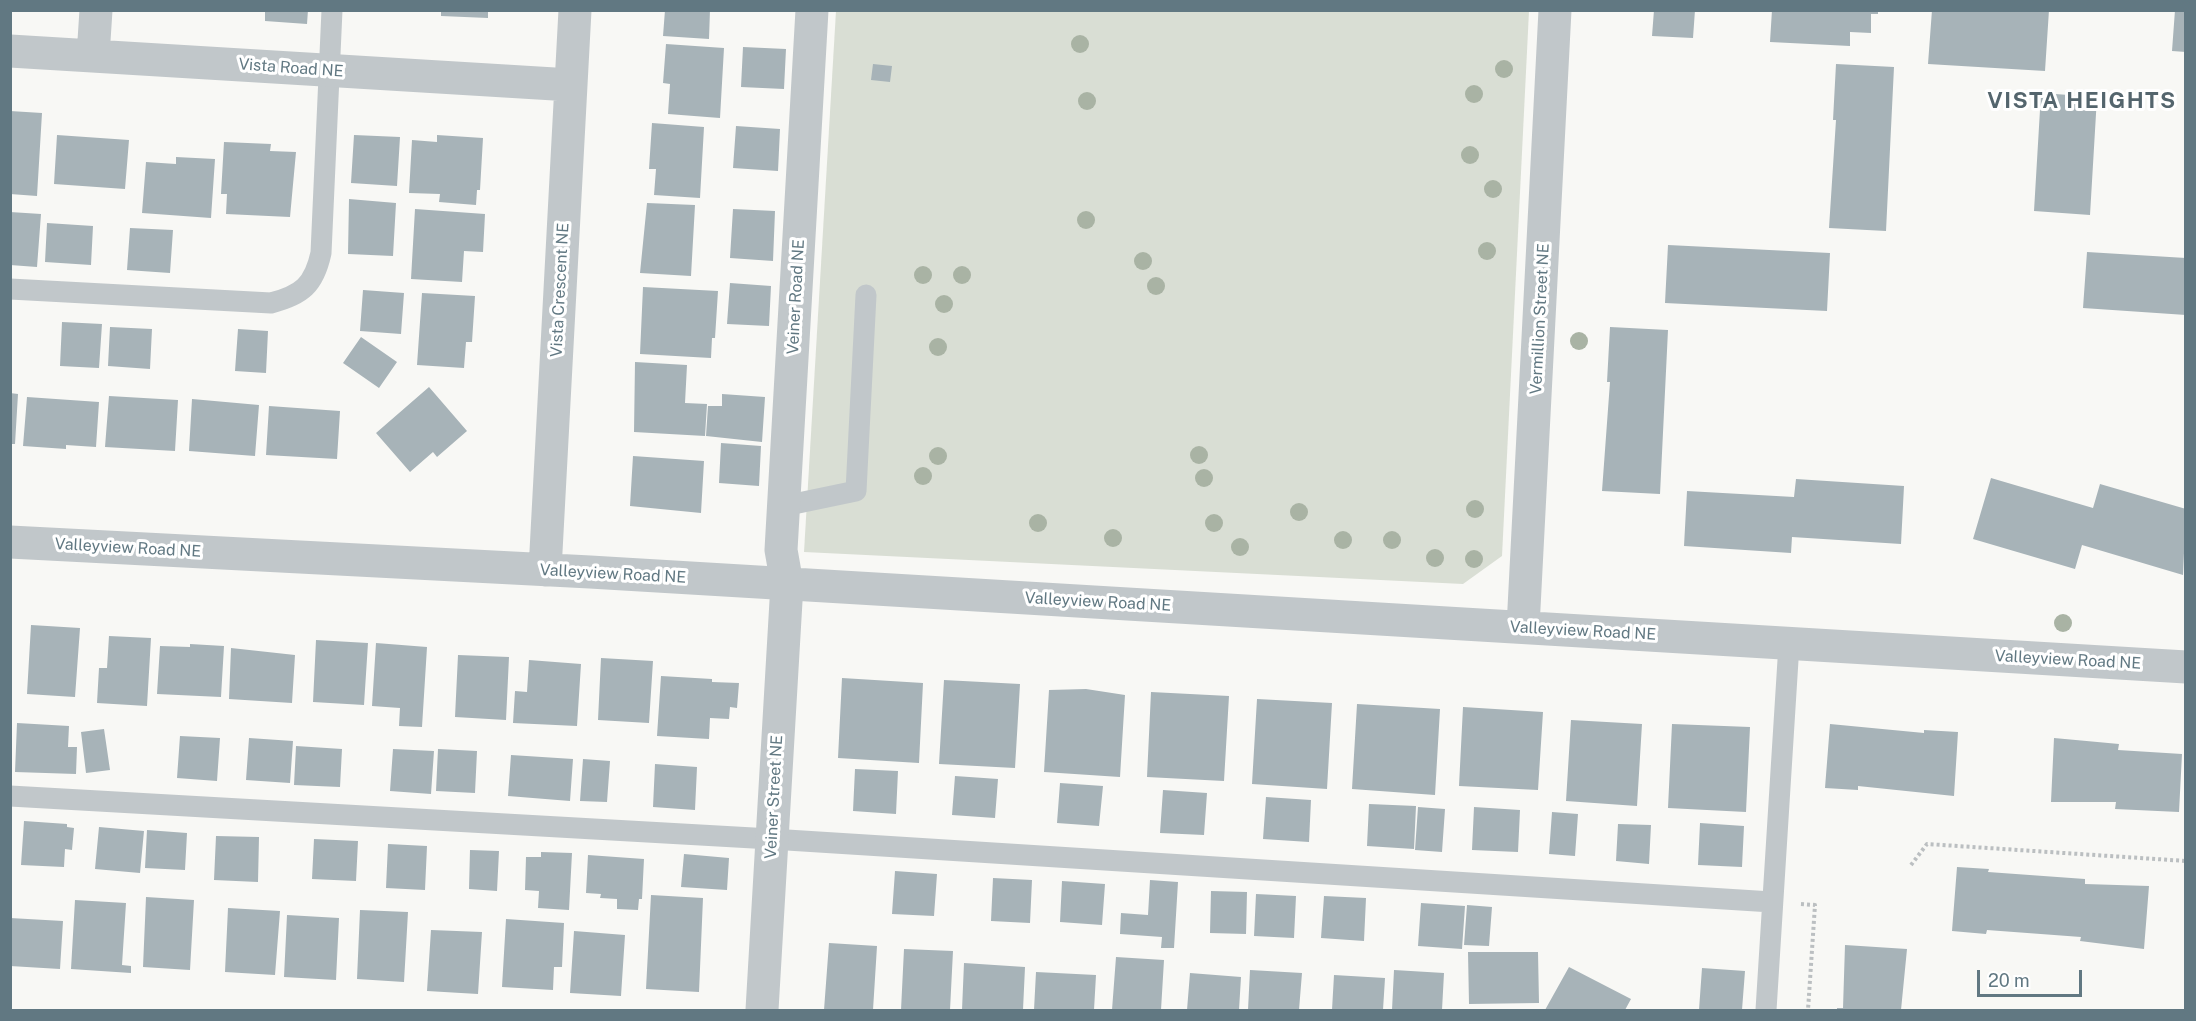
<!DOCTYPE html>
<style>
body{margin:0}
#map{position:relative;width:2196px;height:1021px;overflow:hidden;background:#f8f8f5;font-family:"Public Sans",sans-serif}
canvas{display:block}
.frame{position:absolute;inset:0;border:12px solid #617882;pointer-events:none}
.scale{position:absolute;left:1977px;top:970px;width:105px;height:27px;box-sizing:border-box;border:3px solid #617882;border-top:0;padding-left:8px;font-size:18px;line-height:21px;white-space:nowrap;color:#617882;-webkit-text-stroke:4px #fff;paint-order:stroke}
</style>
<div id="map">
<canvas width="2196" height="1021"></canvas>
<div class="frame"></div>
<div class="scale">20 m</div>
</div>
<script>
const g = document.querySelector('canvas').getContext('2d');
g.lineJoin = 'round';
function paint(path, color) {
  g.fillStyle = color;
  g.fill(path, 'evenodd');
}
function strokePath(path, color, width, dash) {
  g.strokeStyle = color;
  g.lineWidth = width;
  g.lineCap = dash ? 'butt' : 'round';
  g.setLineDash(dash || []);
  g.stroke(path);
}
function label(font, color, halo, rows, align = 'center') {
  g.font = font + ' "Public Sans",sans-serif';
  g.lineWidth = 6;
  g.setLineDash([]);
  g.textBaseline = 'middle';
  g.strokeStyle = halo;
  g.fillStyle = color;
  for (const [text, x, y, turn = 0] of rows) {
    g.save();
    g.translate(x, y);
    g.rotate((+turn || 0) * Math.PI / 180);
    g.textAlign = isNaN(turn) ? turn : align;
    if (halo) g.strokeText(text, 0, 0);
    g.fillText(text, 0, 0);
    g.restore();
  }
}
paint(new Path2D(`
 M836 11H1529L1502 556 1463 584 804 552Z`), '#d9ded4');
paint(new Path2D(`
 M265 10H308L307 24 265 21Z
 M441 10H488V18L441 16Z
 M665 10H710L709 39 663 36Z
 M1654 10H1695L1693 38 1652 36Z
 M1772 10H1878V14H1871V33L1850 32V46L1770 42Z
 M1932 10H2049L2045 71 1928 64Z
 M2175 10H2186V52L2172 51Z
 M666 44 724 48 720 118 668 114 670 84 663 83Z
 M743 47 786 49 784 89 741 87Z
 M873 64 892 66 890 82 871 80Z
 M1836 64 1894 67 1886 231 1829 228 1836 120H1833Z
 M2041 93 2097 97 2090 215 2034 211Z
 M10 111 42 113 37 196 10 194Z
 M652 123 704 127 700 198 654 195 656 169H649Z
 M736 126 780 129 778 171 733 168Z
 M57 135 129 140 125 189 54 184Z
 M354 135 400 137 397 186 351 183Z
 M437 135 483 138 480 190H477L476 205 439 202 440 194 409 193 412 140 437 142Z
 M224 142 271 144 270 151 296 152 290 217 226 214 227 194H221Z
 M176 157 215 159 211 218 142 213 146 162 176 164Z
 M349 199 396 203 393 256 348 254Z
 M647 203 695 205 691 276 640 273Z
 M415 209 485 214 483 252 464 251 462 282 411 279Z
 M733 209 775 211 773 261 730 258Z
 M10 212 41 214 37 267 10 265Z
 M47 223 93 226 91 265 45 262Z
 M130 228 173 230 170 273 127 270Z
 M1668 245 1830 253 1827 311 1665 303Z
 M2087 252 2186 258V315L2083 308Z
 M730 283 771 286 769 326 727 324Z
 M643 287 718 291 715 338H712L711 358 640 354Z
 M363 290 404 293 401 334 360 331Z
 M422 293 475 296 472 342H466L464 368 417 365Z
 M62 322 102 324 99 368 60 366Z
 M110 327 152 329 150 369 108 366Z
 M1610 327 1668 330 1660 494 1602 491 1610 382H1607Z
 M238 329 268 331 266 373 235 371Z
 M361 337 397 362 379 388 343 363Z
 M635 362 687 365 685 403 707 404 705 436 634 432Z
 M429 387 467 431 437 457 433 452 410 472 376 433Z
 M10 393 18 394 15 444H10Z
 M722 394 765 397 762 442 706 436 708 406H722Z
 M109 396 178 400 175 451 105 447Z
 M27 397 99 402 96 447 66 445V449L23 446Z
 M192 399 259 405 255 456 189 451Z
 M269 406 340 411 337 459 266 455Z
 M721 443 761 446 759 486 719 483Z
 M633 456 704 461 701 513 630 506Z
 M1991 478 2093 508 2100 484 2186 509 2183 575 2082 545 2075 569 1973 539Z
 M1796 479 1904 486 1901 544 1792 537 1791 553 1684 546 1687 491 1794 497Z
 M31 625 80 628 75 697 27 694Z
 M109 636 151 638 147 706 97 703 99 668H107Z
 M316 640 368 643 364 705 313 702Z
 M376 643 427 647 422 727 399 726 400 708 372 706Z
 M190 644 224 646 221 697 157 694 160 646 190 647Z
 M231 648 295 655 292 703 229 699Z
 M458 655 509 657 506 720 455 717Z
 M601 658 653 661 649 723 598 720Z
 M529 660 581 664 577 726 513 723 515 691 527 692Z
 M661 676 712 679V682L739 683 737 708 730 707 729 719 710 718 709 739 657 736Z
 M842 678 923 683 919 763 838 758Z
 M944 680 1020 684 1015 768 939 764Z
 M1086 689 1125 695 1120 777 1044 772 1049 690Z
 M1151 692 1229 696 1224 781 1147 777Z
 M1257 699 1332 703 1327 789 1252 784Z
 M1357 704 1440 709 1435 795 1352 789Z
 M1463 707 1543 712 1538 790 1459 786Z
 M1571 720 1642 724 1637 806 1566 801Z
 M17 723 69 726 68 747H77L76 774 15 772Z
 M1672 724 1750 727 1746 812 1668 808Z
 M1830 724 1924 733V730L1958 732 1954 796 1858 786V790L1825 788Z
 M104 729 110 770 86 773 81 732Z
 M180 736 220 738 217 781 177 778Z
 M249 738 293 741 290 783 246 780Z
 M2054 738 2119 744 2118 750 2182 754 2179 812 2115 809 2116 802H2051Z
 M296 746 342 749 340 787 294 785Z
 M393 749 434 751 431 794 390 791Z
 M438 749 477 751 475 793 436 791Z
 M511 755 573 759 570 801 508 796Z
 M583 759 610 761 607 802 580 801Z
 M655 764 697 767 695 810 653 807Z
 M855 769 898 771 896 814 853 811Z
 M955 776 998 779 995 818 952 815Z
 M1060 783 1103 786 1099 826 1057 823Z
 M1163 790 1207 793 1204 835 1160 833Z
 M1266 797 1311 800 1309 842 1263 839Z
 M1369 804 1416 806 1414 849 1367 846Z
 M1418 807 1445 809 1442 852 1415 850Z
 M1474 807 1520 810 1518 852 1472 850Z
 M1552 812 1578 814 1575 856 1549 854Z
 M24 821 67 824V827L74 828 72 850 65 849 64 867 21 865Z
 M1700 823 1744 826 1742 867 1698 865Z
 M1618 824 1651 825 1649 864 1616 861Z
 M99 827 144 831 140 873 95 869Z
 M147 830 187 833 185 870 145 868Z
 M216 836 259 837 258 882 214 880Z
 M314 839 358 841 356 881 312 879Z
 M388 844 427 846 425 890 386 888Z
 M470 850 499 851 497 891 469 889Z
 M541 852 572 853 569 910 538 908 539 891 525 890 526 857H541Z
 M684 854 729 858 727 890 681 887Z
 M588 855 644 859 642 899H639L638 910 617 909V899L600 898 601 894 586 893Z
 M1957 867 1989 869 1988 872 2085 879V884L2149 886 2144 949 2080 941 2081 937 1987 930 1986 934 1952 931Z
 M895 871 937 874 934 916 892 914Z
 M993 878 1032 880 1030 923 991 921Z
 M1150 880 1178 882 1174 948H1161L1162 937 1120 934 1121 913 1148 915Z
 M1062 881 1105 884 1102 925 1060 922Z
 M1211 891 1247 892 1246 934 1210 933Z
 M1256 894 1296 896 1294 938 1254 936Z
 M651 895 703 898 699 992 646 989Z
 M1324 896 1366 898 1364 941 1321 938Z
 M146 897 194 900 190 970 143 967Z
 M75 900 126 903 122 965 131 966V973L71 969Z
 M1421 903 1465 906 1462 949 1418 946Z
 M1467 905 1492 907 1489 946 1464 945Z
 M228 908 280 911 275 975 225 972Z
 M360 910 408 912 404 982 357 979Z
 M287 915 339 918 336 980 284 977Z
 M10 918 63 921 60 969 10 966Z
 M506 919 564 923 562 967H554L553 990 502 987Z
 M431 930 482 932 478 994 427 991Z
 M574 931 625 935 621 996 570 993Z
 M829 943 877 946 873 1010H824Z
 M1845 945 1907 949 1901 1010H1837V1008H1843Z
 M904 949 953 951 950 1010H901Z
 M1468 952H1538L1539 1003 1469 1004Z
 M1116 957 1164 960 1161 1010H1112Z
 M964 963 1025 967 1023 1010H962Z
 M1569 967 1631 999 1625 1010H1545Z
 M1702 968 1745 971 1742 1010H1699Z
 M1250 970 1302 973 1299 1010H1248Z
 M1394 970 1444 973 1442 1010H1392Z
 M1036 972 1096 975 1094 1010H1034Z
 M1190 973 1241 977 1239 1010H1187Z
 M1334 975 1385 978 1383 1010H1332Z`), '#a7b3b8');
strokePath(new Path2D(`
 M1911 865 1927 844 2186 861
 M1801 904 1815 905 1808 1010`), '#bbbfc1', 4, [3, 3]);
strokePath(new Path2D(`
 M10 289 271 303C302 295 314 285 321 253L332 10
 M784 506 856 491 866 295
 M10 796 771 839 1772 902
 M1766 1010 1789 644`), '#c1c7ca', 21);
strokePath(new Path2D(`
 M10 51 571 85
 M93 56 96 10
 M10 542 590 572 2186 667
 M545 570 575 10
 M1523 627 1555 10
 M762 1010 787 584 781 550 812 10`), '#c1c7ca', 33);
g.fillStyle = '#a9b3a4';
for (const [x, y] of [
 [1080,44],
 [1504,69],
 [1474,94],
 [1087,101],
 [1470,155],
 [1493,189],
 [1086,220],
 [1487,251],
 [1143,261],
 [923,275],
 [962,275],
 [1156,286],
 [944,304],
 [1579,341],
 [938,347],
 [1199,455],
 [938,456],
 [923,476],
 [1204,478],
 [1475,509],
 [1299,512],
 [1038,523],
 [1214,523],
 [1113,538],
 [1343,540],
 [1392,540],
 [1240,547],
 [1435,558],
 [1474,559],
 [2063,623]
]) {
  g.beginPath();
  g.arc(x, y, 9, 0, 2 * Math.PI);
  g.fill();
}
label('16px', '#617882', '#fff', [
 ["Vista Road NE",291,68,4],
 ["Vista Crescent NE",560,290,-87],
 ["Veiner Road NE",796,297,-87],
 ["Vermillion Street NE",1540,319,-87],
 ["Valleyview Road NE",128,548,3],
 ["Valleyview Road NE",613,574,3],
 ["Valleyview Road NE",1098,602,3],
 ["Valleyview Road NE",1583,631,3],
 ["Valleyview Road NE",2068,660,3],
 ["Veiner Street NE",774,797,-87]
]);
g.letterSpacing = '1.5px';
label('bold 22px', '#54656d', '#fff', [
 ["VISTA HEIGHTS",2082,101]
]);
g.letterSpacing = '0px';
</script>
